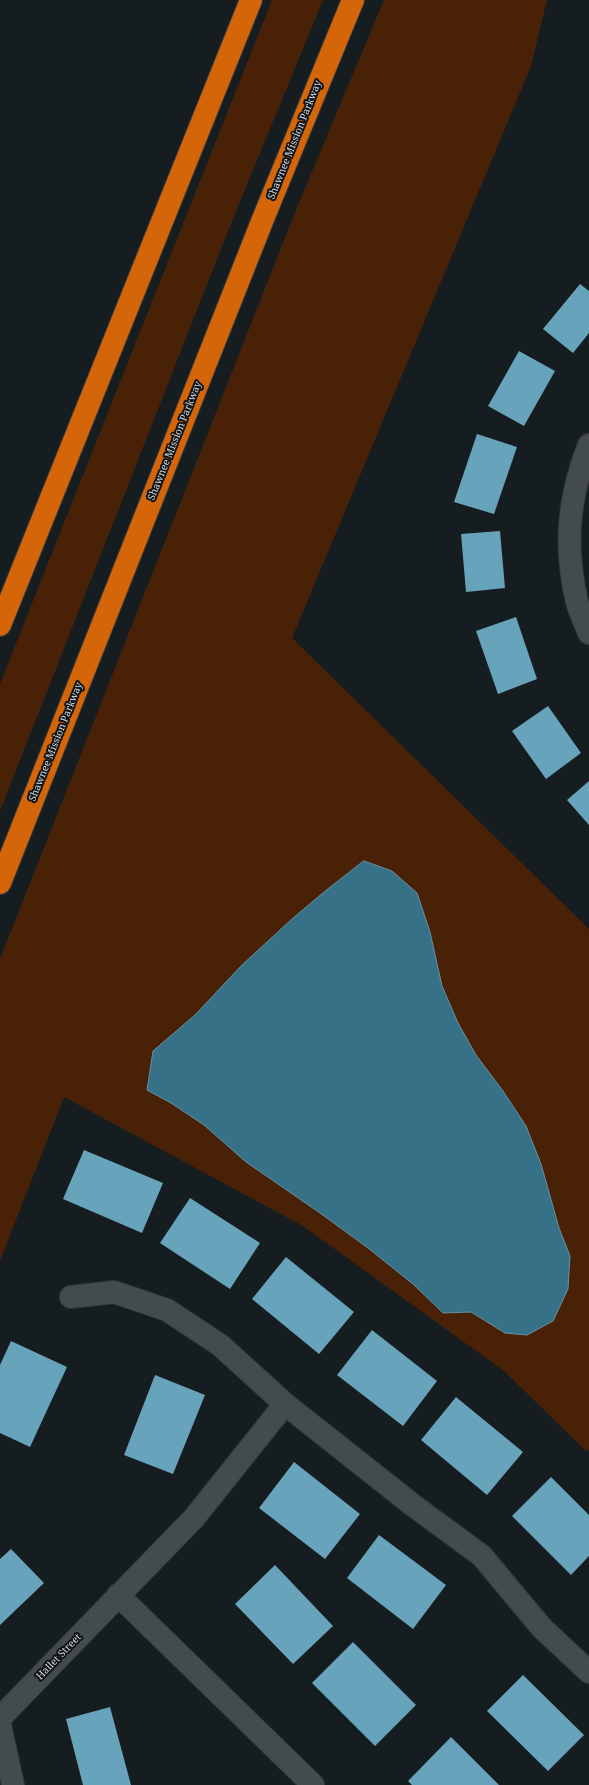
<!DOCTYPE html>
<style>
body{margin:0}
canvas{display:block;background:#161d20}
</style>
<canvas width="589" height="1785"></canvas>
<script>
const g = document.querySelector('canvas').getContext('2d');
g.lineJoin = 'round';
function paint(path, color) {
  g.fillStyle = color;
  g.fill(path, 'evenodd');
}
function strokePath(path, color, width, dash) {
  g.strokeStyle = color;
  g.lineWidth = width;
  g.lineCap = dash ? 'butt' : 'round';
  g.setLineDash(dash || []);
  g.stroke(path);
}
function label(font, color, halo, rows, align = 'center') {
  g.font = font + ' "Noto Serif",serif';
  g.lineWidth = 4;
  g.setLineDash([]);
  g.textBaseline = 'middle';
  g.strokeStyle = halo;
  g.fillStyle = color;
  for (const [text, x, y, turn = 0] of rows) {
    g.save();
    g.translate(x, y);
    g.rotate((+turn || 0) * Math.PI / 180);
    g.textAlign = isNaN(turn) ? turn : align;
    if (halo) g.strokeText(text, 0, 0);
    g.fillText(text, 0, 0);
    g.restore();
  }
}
paint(new Path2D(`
 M272 0H323L232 221 0 811V684Z
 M384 0H547L531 66 292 638 589 929V1450L587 1452 504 1371 303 1226 64 1097 0 1261V959L296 210ZM364 861 417 893 430 932 442 986 458 1023 476 1055 503 1091 541 1164 559 1228 570 1256 505 1333 471 1312 442 1313 413 1284 368 1248 320 1213 246 1162 204 1125 171 1103 147 1090 153 1051 195 1015 242 965 292 919 324 892Z`), '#492107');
const water = new Path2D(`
 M364 861 392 871 417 893 430 932 442 986 458 1023 476 1055 503 1091 526 1126 541 1164 559 1228 570 1256 568 1289 553 1321 527 1335 505 1333 471 1312 443 1313 413 1284 368 1248 320 1213 246 1162 204 1125 171 1103 147 1090 153 1051 195 1015 242 965 292 919 324 892Z`);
paint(water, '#367188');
strokePath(water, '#6791a2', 1);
paint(new Path2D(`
 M580 284 589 291V333L573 353 543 329Z
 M519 351 555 371 524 426 488 406Z
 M477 434 517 447 494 514 454 502Z
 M500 531 505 588 466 592 461 534Z
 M516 617 537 679 498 694 476 631Z
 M548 706 581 753 546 779 512 731Z
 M589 781V825L567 800Z
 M84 1150 163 1183 142 1233 63 1199Z
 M190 1198 260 1243 230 1289 160 1243Z
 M286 1257 354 1312 319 1354 252 1299Z
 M372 1330 437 1381 403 1426 337 1375Z
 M11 1341 67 1367 30 1447 0 1433V1365Z
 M155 1375 205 1395 173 1474 124 1455Z
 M456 1397 523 1452 487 1495 421 1440Z
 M294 1462 360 1514 325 1559 259 1508Z
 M551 1477 589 1515V1556L571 1575 512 1516Z
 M379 1535 446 1585 413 1629 347 1578Z
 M11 1549 44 1583 0 1625V1559Z
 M275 1565 333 1626 293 1664 235 1604Z
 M353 1642 416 1705 375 1746 312 1683Z
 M523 1675 584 1735 548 1771 487 1711Z
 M110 1707 131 1785H83L66 1719Z
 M451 1737 499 1785H412L408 1781Z`), '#67a3bb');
const minor = new Path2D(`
 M589 445C568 498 564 546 577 602 580 612 585 623 589 633
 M71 1297 114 1292 167 1310 220 1345 285 1404 414 1506 482 1556 541 1627 589 1672
 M118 1595 313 1785
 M0 1718 194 1518 285 1404
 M0 1725 13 1785`);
const motorway = new Path2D(`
 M0 625 251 0
 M0 883 263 219 353 0`);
strokePath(minor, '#323639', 24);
strokePath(motorway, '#323639', 24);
strokePath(minor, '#434b4e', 22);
strokePath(motorway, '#d46508', 22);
label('10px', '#d8dcde', '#0e1417', [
 ["Shawnee Mission Parkway",295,140,-68],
 ["Shawnee Mission Parkway",175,441,-68],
 ["Shawnee Mission Parkway",56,742,-68],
 ["Hallet Street",59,1657,-46]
]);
</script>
